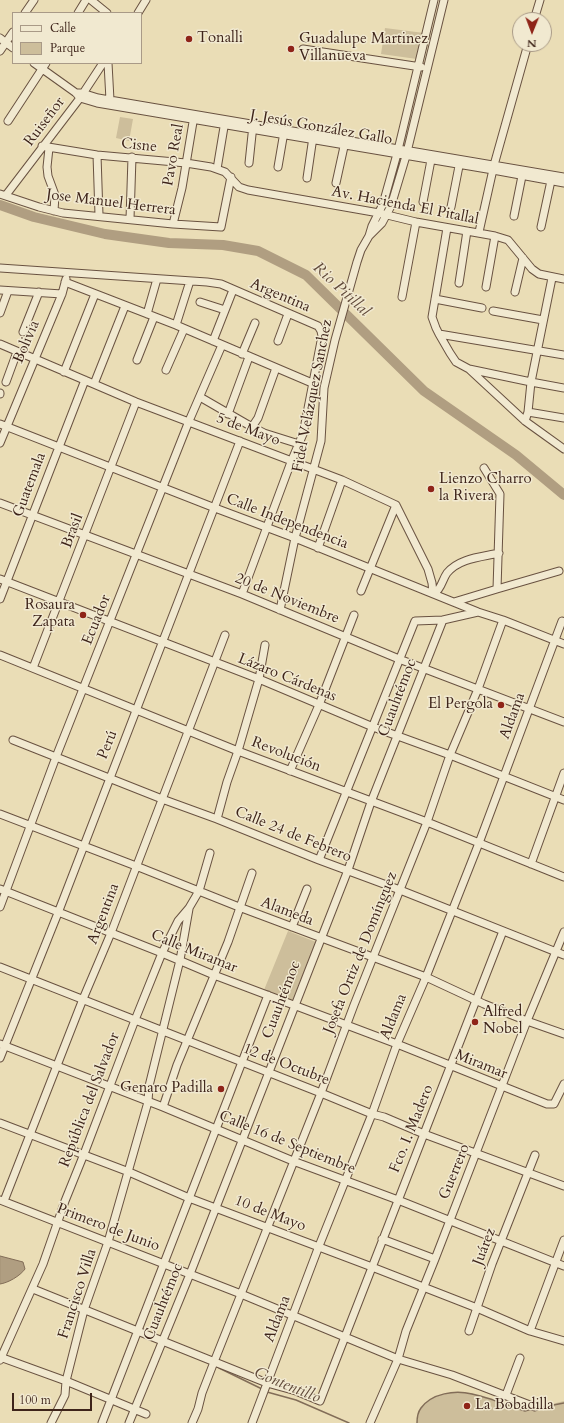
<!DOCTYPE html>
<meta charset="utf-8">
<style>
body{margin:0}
#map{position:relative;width:564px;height:1423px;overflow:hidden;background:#eaddb6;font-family:Cardo,serif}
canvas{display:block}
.legend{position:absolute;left:12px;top:12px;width:130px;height:52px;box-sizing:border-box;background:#f1e9d0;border:1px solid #a99a87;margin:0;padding:5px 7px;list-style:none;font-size:12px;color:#3e241a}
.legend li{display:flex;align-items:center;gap:8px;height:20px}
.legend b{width:20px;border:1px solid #a99a87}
.north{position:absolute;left:512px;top:12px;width:40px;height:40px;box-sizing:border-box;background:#f1e9d0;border:1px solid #a99a87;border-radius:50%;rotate:181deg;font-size:11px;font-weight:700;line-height:16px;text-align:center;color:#3e241a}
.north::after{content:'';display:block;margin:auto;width:14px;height:18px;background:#8f2418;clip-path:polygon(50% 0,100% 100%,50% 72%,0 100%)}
.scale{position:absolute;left:12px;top:1393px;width:80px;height:18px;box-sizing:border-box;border:2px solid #3e241a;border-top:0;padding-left:5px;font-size:12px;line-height:14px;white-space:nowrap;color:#3e241a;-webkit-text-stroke:3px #f1e9d0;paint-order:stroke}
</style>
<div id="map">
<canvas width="564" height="1423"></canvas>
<ul class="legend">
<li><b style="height:5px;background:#f1e9d0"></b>Calle</li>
<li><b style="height:11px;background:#cdbe9b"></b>Parque</li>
</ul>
<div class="north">N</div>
<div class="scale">100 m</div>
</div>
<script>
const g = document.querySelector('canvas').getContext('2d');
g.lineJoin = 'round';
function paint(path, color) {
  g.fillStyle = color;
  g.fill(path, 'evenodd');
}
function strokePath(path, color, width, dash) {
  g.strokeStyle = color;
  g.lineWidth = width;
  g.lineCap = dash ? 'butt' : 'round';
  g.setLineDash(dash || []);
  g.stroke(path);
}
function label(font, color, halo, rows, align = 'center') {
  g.font = font + ' Cardo,serif';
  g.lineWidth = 3;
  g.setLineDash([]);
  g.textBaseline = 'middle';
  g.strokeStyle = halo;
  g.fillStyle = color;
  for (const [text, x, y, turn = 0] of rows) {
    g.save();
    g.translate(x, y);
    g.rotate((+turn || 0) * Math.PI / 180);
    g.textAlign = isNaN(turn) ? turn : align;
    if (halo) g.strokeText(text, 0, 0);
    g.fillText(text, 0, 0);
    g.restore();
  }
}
paint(new Path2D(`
 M385 28 424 33 417 59 381 54Z
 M120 117 133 119 129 141 116 138Z
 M288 931 316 942 292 1001 264 990Z
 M455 1392 471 1393 525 1411 564 1401V1423H417C420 1399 434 1396 455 1392Z`), '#cdbe9b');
const water = new Path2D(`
 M0 1256 23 1262 25 1269C20 1276 8 1283 0 1284Z`);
paint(water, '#b09e81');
strokePath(water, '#826d58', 1);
strokePath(new Path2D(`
 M219 1368 262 1389
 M267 1392 296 1400 349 1423
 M538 1408 564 1403
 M417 1423C417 1418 418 1412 421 1408 432 1393 455 1390 472 1394 490 1398 508 1405 525 1411L532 1409`), '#826d58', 1.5);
strokePath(new Path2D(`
 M0 205 34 217 105 234 169 243 223 245 258 251 306 275 424 391 516 455 564 495`), '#b09e81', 10);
const minor = new Path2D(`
 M91 0 107 13
 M25 13 34 0
 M78 13 86 0
 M138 13 146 0
 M534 20 540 0
 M0 38 13 48
 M303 49 421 67
 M0 51 13 32
 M34 63 76 93 80 98 97 103 493 170 564 183
 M108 63 110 100
 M76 93H82L98 98 139 105 564 177
 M8 121 46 63
 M42 146 97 155 186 163 211 167 225 172 239 187 248 190 379 213 416 222 495 236 508 240 532 269 539 274 564 279
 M49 148 47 167 48 176 55 195 54 211
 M97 155 99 215
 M249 163 253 125
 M278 167 284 132
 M217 169 225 121
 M307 178 313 137
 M336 183 345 142
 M0 194 39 207 63 213 173 224 221 227 231 177
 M6 195 80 98 103 63
 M423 202 431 160
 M451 207 460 161
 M514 216 523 171
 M130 219 132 157
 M173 224 182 188 194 116
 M541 227 552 176
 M447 228 432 317 436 328 439 334 564 355
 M479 232 494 165 528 44
 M369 236 382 223 391 206 406 156 444 0
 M0 268 207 282 221 284 318 326 321 331 322 336 303 434 291 462 242 594
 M65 282 176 325 312 383
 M459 283 467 231
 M486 287 495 236
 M0 290 62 294
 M515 292 523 258
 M402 297 416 222
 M435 299 482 308
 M200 302 225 310
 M493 311 543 320
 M0 313 8 291
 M147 314 157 279
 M176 325 190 281
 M23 332 39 292
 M439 334 450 353 456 362 469 369 531 382 564 388
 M213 341 233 290
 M278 341 288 314
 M0 344 136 402 342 480 396 505 428 569 432 583 433 593
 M242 354 255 323
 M137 360 154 317
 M166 370 184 329
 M470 370 525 421 564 449
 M64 372 95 294
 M6 382 17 352
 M94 384 125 306
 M0 394V393
 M200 397 252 427 258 418 276 368
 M528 412 564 418
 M228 414 249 357
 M525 421 528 412 531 382 552 278
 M0 424 215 508 295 538 478 612 503 620 564 644
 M252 427 264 433 299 444
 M0 443 62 294 66 279
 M0 503 242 594 399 659 564 722
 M318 548 342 480
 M0 579 259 679 373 727 450 755 564 800
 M497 589 559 571
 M361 591 396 505
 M434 594C442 588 442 580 447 573 459 558 482 557 499 553
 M0 599 85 380
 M454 602 497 589 500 494 484 468
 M280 610 295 538 321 441 324 388 335 340 357 262 361 250 369 236 372 226 383 204 397 154 434 0
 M0 655 238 751 427 822 564 877
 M33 668 136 402
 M13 740 162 799 217 819 319 860 400 890 564 955
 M290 771 319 705 354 615
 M0 814 136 866 239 907 426 977 484 1004 527 1021 564 1034
 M217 819 227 782 238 751 259 679 265 645
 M319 860 415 621 443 620
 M531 864 564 773
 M0 889 162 953 214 975 397 1044 547 1104H554L564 1084
 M0 907 56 757 189 421 222 345
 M292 927 307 889
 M0 967 321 1093 372 1114 384 1117 424 1134 564 1186
 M0 1044 163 1107 293 1161 398 1200 564 1266
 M0 1058 58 913 240 441
 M163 1107 177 1065 228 942 252 873
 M0 1123 129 1172 189 1198 372 1267 477 1308 530 1331 564 1341
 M0 1200 241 1294 398 1359 452 1375 535 1407
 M4 1201 83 999 111 933 225 635
 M382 1239 435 1259
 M33 1289 267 1383 296 1391 320 1401 503 931
 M469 1331 492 1264 535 1155
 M530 1331 564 1240
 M0 1357 66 1381 146 1414
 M0 1360 43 1264 65 1201 84 1154 135 1020 162 953 178 921 189 908 199 891 210 853
 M506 1395 520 1358
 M51 1423 65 1395 66 1381 84 1310 108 1242 148 1102 149 1086 180 960 189 909
 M102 1423 268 995
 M129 1423 190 1274 348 870 371 802 443 620 478 612
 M192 1423 198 1409 202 1393 214 1362 321 1093 354 1005 427 822 450 755 478 689 503 620
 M252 1423 319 1246 372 1114 397 1044 426 977 479 843 562 621
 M370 1423 398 1359 406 1331 435 1259 527 1021 564 932`);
strokePath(minor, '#695241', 9);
strokePath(minor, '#f1e9d0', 7);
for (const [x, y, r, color] of [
 [189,39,4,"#8f2418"],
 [291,49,4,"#8f2418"],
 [431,489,4,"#8f2418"],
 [83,615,4,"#8f2418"],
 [501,705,4,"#8f2418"],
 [475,1022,4,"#8f2418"],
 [221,1089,4,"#8f2418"],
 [467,1406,4,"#8f2418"]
]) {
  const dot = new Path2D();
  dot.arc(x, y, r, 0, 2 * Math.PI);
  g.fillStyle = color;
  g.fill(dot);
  strokePath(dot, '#f1e9d0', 1.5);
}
label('15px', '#3e241a', '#f1e9d0', [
 ["Tonalli",197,39],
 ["Guadalupe Martinez",299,40],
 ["Villanueva",299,57],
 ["Lienzo Charro",439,480],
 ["la Rivera",439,497],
 ["Rosaura",75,606,"right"],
 ["Zapata",75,623,"right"],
 ["El Pergola",493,705,"right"],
 ["Alfred",483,1013],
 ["Nobel",483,1030],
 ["Genaro Padilla",213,1089,"right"],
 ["La Bobadilla",475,1406]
], 'left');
label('15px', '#3e241a', '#f1e9d0', [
 ["Ruiseñor",45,122,-53],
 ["J. Jesús González Gallo",321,128,10],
 ["Cisne",139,146,6],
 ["Pavo Real",174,155,-80],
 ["Jose Manuel Herrera",111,203,7],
 ["Av. Hacienda El Pitallal",405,206,11],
 ["Argentina",280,296,23],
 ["Bolivia",27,342,-67],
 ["Fidel Velázquez Sanchez",313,396,-79],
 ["5 de Mayo",248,430,21],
 ["Guatemala",30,485,-69],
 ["Calle Independencia",287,522,21],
 ["Brasil",73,531,-69],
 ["20 de Noviembre",287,599,22],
 ["Ecuador",97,620,-68],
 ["Lázaro Cárdenas",287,678,22],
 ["Cuauhtémoc",398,698,-69],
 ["Aldama",513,716,-70],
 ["Perú",108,745,-68],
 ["Revolución",286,755,21],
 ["Calle 24 de Febrero",293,835,22],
 ["Alameda",287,912,21],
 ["Argentina",104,914,-69],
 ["Calle Miramar",194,952,22],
 ["Josefa Ortiz de Domínguez",361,953,-68],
 ["Cuauhtémoc",282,1000,-69],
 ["Aldama",394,1017,-68],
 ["12 de Octubre",286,1065,21],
 ["Miramar",481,1065,22],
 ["República del Salvador",90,1100,-69],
 ["Fco. I. Madero",412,1129,-68],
 ["Calle 16 de Septiembre",287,1143,22],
 ["Guerrero",455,1172,-68],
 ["10 de Mayo",270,1214,21],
 ["Primero de Junio",108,1228,21],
 ["Juárez",485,1247,-69],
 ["Francisco Villa",78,1294,-72],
 ["Cuauhtémoc",164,1302,-68],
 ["Aldama",278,1319,-69]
]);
label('italic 16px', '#604939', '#f1e9d0', [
 ["Rio Pitillal",341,290,43],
 ["Contentillo",287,1386,22]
]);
</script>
